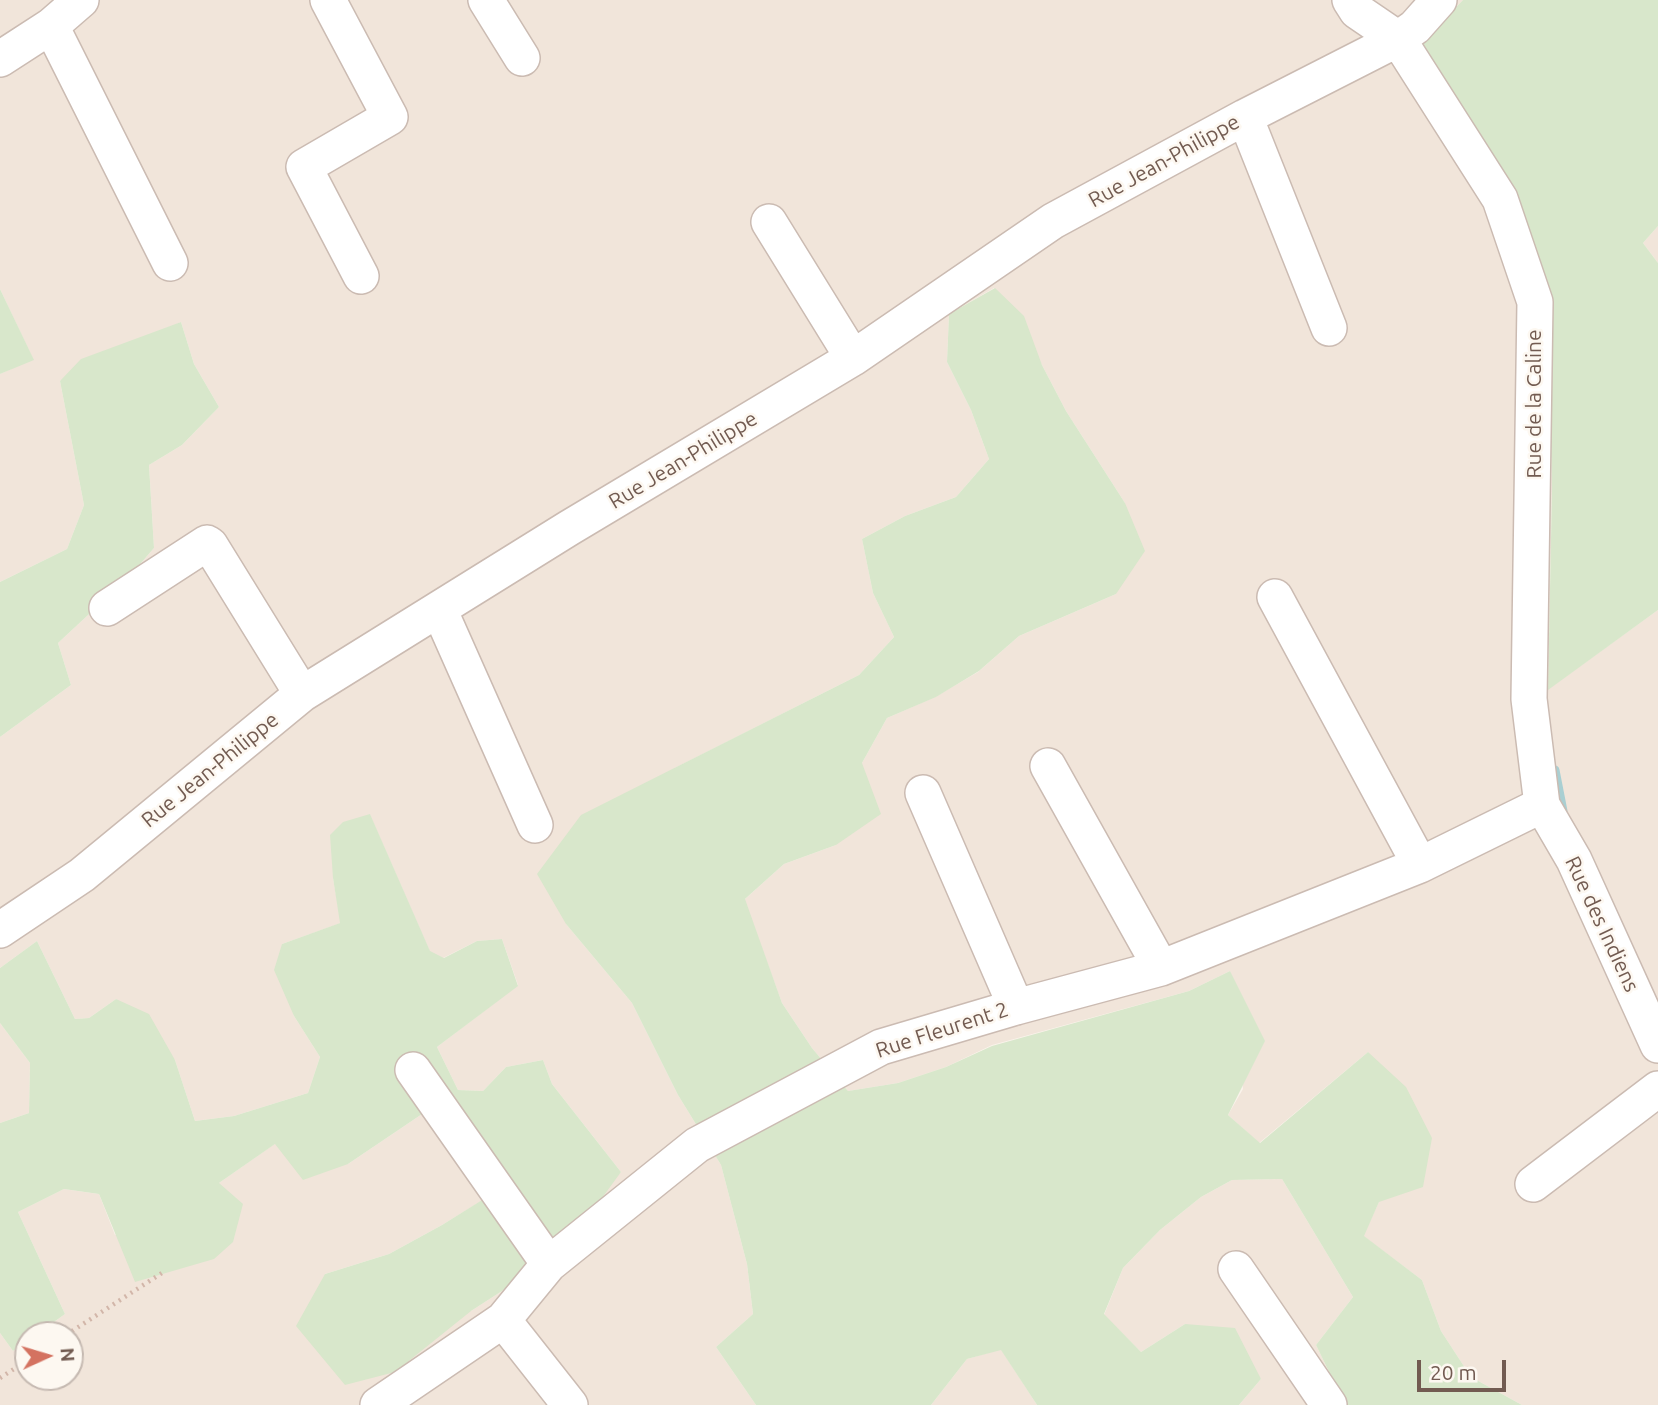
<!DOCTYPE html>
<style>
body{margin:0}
#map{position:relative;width:1658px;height:1405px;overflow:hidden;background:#faf3eb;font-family:Ubuntu,sans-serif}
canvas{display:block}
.north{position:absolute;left:14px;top:1321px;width:70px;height:70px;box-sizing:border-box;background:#fdf8f1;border:2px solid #c5b9b1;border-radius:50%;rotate:86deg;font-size:19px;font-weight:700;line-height:28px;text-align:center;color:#725b51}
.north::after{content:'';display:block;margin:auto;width:24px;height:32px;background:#d47260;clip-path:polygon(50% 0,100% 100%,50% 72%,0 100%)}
.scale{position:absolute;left:1417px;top:1360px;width:89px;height:32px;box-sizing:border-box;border:4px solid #725b51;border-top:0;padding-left:9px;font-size:21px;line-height:24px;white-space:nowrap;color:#725b51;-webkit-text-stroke:5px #fdf8f1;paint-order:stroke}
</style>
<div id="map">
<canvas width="1658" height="1405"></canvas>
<div class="north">N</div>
<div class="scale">20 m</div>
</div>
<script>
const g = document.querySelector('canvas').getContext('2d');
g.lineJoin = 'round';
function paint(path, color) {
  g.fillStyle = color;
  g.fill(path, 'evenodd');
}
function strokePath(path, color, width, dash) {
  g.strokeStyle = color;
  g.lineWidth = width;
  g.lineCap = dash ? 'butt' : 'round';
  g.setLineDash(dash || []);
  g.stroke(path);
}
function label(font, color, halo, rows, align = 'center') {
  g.font = font + ' Ubuntu,sans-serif';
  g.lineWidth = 5;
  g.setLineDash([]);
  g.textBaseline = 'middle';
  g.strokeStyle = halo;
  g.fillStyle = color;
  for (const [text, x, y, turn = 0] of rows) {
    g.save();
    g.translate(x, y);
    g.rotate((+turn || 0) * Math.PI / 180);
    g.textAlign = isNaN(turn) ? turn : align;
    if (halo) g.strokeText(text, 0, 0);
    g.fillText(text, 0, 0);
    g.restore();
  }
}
paint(new Path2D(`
 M0 0H1463L1421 43 1495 167 1548 288 1552 488 1548 689 1658 610V1405H1522L1471 1377 1441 1331 1422 1280 1363 1236 1379 1202 1368 1052 1259 1143 1228 1115 1243 1089 1230 971 1189 991 992 1045 946 1067 898 1083 848 1091 812 1048 782 1003 744 900 784 864 836 845 862 763 887 718 935 697 978 672 1019 636 1116 594 1125 503 1066 411 1042 365 994 288 949 314 947 362 971 410 989 459 956 497 905 516 862 539 873 593 894 637 859 675 675 768 566 924 632 1003 678 1095 721 1165 747 1264 753 1314 716 1347 756 1405H0V1333L13 1351 28 1340V1377H70V1335H36L65 1314 18 1212 64 1189 99 1194 115 1235 219 1183 276 1143 348 1164 431 1108 488 1197 442 1225 389 1254 325 1274 471 1311 502 1291 621 1172 552 1084 543 1060 506 1067 483 1091 458 1090 437 1047 518 985 502 939 477 941 443 958 430 952 370 815 333 878 341 923 282 944 294 1016 320 1057 308 1093 234 1116 195 1121 175 1060 116 999 89 1018 75 1019 37 941 0 968V737L71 685 58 643 129 577 154 548 149 465 182 445 219 407 194 364 181 322 60 381 84 505 67 549 0 582V374L33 359 0 289Z
 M1658 226V263L1643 243Z
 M0 1023 30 1063 29 1113 0 1123Z
 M1282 1179 1353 1297 1316 1345 1345 1405H1239L1261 1379 1185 1324 1141 1352 1104 1315 1123 1268 1160 1230 1201 1197 1232 1180Z
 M1001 1349 1037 1405H931L967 1359Z`), '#f1e5da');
paint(new Path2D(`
 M1463 0H1658V226L1643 243 1658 263V610L1548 690 1552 488 1548 288 1495 167 1421 43Z
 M995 288 1024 316 1042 365 1066 411 1125 503 1145 551 1116 594 1019 636 979 671 936 697 887 718 862 763 881 814 836 845 784 864 745 899 782 1003 812 1048 848 1091 898 1083 946 1067 992 1046 1189 991 1230 971 1265 1041 1228 1115 1260 1143 1368 1052 1406 1087 1432 1138 1423 1187 1379 1202 1364 1236 1422 1280 1441 1331 1471 1377 1522 1405H1345L1316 1345 1353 1297 1282 1179 1232 1180 1201 1197 1160 1230 1123 1268 1104 1314 1141 1352 1185 1324 1235 1328 1261 1379 1239 1405H1037L1001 1350 967 1359 931 1405H756L716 1347 753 1314 747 1264 721 1165 678 1095 632 1003 566 924 537 874 581 815 859 675 894 637 873 593 862 539 905 516 956 497 989 459 971 410 947 362 949 314Z
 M0 289 34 360 0 374Z
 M181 322 194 364 219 407 182 445 149 465 154 548 129 577 58 643 71 685 0 737V582L67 549 84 505 60 381 81 359Z
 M370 814 430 951 444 958 477 941 502 939 518 986 437 1047 458 1090 483 1091 506 1067 543 1060 552 1084 621 1172 580 1228 502 1291 471 1311 395 1372 345 1385 296 1326 325 1274 389 1254 442 1225 487 1197 431 1108 348 1164 303 1180 275 1144 219 1183 243 1204 233 1242 214 1259 135 1282 99 1194 64 1189 18 1212 65 1314 36 1335H28V1340L13 1351 0 1333V1123L29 1113 30 1063 0 1023V968L37 941 75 1019 89 1018 116 999 149 1014 175 1060 195 1121 234 1116 308 1093 320 1057 294 1016 274 970 282 944 340 923 333 878 330 835 343 822Z`), '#d8e7cb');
strokePath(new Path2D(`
 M1555 770 1563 811`), '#a9cfd2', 9);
const minor = new Path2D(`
 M328 0 390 117 304 167 361 276
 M486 0 522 58
 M1350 0 1357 11 1398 39 1500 199 1535 302 1529 699 1542 805 1574 860 1658 1045
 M51 26 170 263
 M0 59 51 26 81 0
 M1245 117 1329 328
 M769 222 853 358
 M1275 597 1420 865
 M107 608 207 543 210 545 302 694
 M439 609 535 825
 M1048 766 1161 968
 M923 793 1016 1007
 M0 930 82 875 302 694 569 528 853 358 1053 221 1245 117 1398 39 1415 27 1439 0
 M413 1070 549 1264
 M1533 1184 1658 1089
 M1236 1269 1329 1405
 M503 1320 570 1405
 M378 1405 503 1320 549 1264 697 1145 881 1047 1016 1007 1161 968 1420 865 1542 805`);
strokePath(minor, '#cbbbb2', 38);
strokePath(new Path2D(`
 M66 1335 165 1271
 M0 1378 28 1360`), '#d2b6a9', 4.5, [2, 5]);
strokePath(minor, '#fff', 35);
label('21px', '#725b51', '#fdf8f1', [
 ["Rue Jean-Philippe",1164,161,-29],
 ["Rue de la Caline",1534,404,-90],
 ["Rue Jean-Philippe",683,460,-31],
 ["Rue Jean-Philippe",210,770,-39],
 ["Rue des Indiens",1602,924,65],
 ["Rue Fleurent 2",942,1030,-18]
]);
</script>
